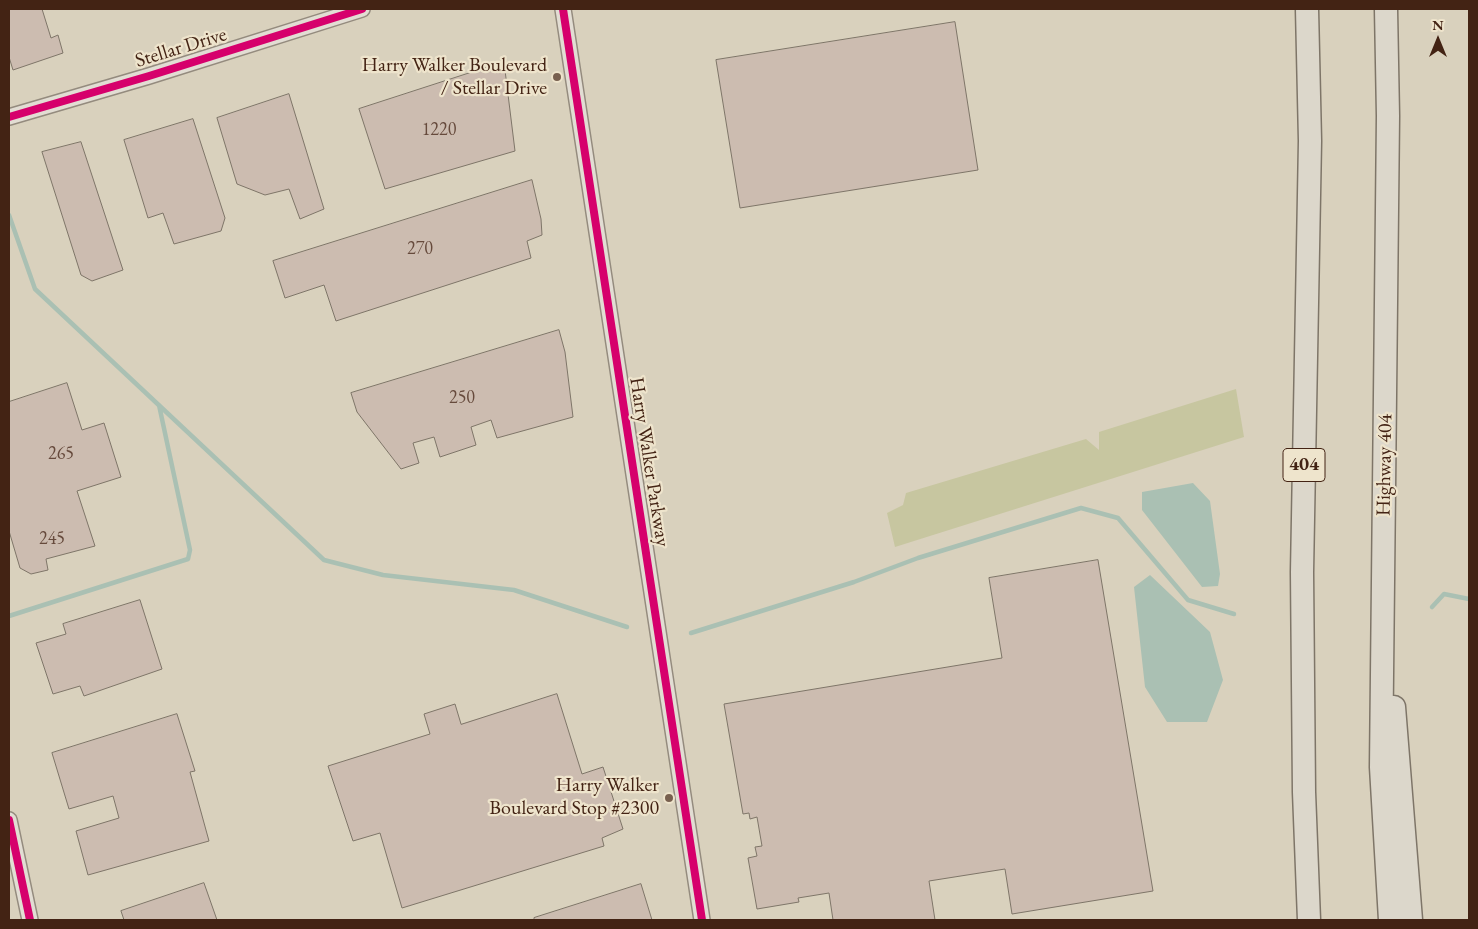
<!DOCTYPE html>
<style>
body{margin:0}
#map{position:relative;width:1478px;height:929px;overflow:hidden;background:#d9d1bd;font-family:"EB Garamond",serif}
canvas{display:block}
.frame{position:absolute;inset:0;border:10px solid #432314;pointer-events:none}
.north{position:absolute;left:1413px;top:15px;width:50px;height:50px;-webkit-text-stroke:4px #eee4cc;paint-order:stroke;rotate:0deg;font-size:14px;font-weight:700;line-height:20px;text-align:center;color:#432314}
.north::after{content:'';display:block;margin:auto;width:18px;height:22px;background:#432314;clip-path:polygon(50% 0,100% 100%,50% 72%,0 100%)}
</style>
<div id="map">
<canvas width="1478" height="929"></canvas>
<div class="frame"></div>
<div class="north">N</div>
</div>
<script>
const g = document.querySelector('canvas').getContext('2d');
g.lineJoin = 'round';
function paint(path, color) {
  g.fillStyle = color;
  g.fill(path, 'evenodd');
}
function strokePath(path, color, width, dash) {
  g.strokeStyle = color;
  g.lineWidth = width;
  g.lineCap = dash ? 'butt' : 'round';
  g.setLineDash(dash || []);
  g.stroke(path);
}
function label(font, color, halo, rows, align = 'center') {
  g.font = font + ' "EB Garamond",serif';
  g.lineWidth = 4.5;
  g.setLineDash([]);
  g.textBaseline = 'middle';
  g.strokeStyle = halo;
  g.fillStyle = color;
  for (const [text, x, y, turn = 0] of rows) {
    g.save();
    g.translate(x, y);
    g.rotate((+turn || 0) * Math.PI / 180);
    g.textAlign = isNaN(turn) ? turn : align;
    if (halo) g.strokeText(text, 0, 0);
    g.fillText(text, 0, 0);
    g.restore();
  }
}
paint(new Path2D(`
 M1236 389 1244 437 895 547 887 513 903 505 906 493 1086 439 1099 450V432Z`), '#c7c6a0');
paint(new Path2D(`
 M1193 483 1210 501 1220 574 1218 586 1202 587 1142 510V492Z
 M1150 575 1210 632 1223 680 1207 722H1167L1145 687 1134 587Z`), '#aac0b3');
strokePath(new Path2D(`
 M9 215 35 289 324 560 383 575 514 590 627 627
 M1432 607 1444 594 1469 599
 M9 616 188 559 190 550 159 405
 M691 633 854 582 918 558 1081 508 1118 518 1188 600 1234 614`), '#aac0b3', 4.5);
const building = new Path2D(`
 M9 9H42L51 38 58 35 63 53 13 70 9 57Z
 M955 22 978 170 740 208 716 60Z
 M504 62 515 151 385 189 359 109Z
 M289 94 324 209 300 219 289 189 265 195 237 184 217 118Z
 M193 119 225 218 221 231 174 244 163 213 148 218 124 140Z
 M81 142 123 270 92 281 81 275 42 152Z
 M532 180 541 219 542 235 527 241 531 258 336 321 324 285 285 298 273 261Z
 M559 330 565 352 573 417 497 438 491 420 471 427 476 445 440 457 434 437 413 443 419 463 401 469 357 412 351 393Z
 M67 383 82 430 104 423 121 477 77 491 95 546 46 559 48 570 31 574 20 568 9 531V402Z
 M1098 560 1153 891 1012 914 1005 869 929 881 935 920H833L829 893 798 898 799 902 757 909 748 858 757 856 755 847 762 846 757 817 750 819 749 813 743 814 724 704 1002 658 989 578Z
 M140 600 162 669 84 696 80 686 53 694 36 643 66 634 63 624Z
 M557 694 582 774 603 767 623 829 602 838 604 846 402 908 380 833 353 841 328 766 430 734 424 714 455 704 461 724Z
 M177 714 195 771 190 772 209 841 88 875 76 831 119 818 113 796 69 809 52 753Z
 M204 883 217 920H124L121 911Z
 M641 884 652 920H534V918Z`);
paint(building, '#ccbcb0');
strokePath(building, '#7e7568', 1);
const minor = new Path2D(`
 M563 9 702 920
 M9 117 149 76 362 9
 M9 820 30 920`);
const highway = new Path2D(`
 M1307 9 1310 141 1302 572 1304 792 1309 920
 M1386 9 1388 116 1381 767 1390 920
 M1394 707 1411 920`);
strokePath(minor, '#948b7e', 18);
strokePath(highway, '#7e7568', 25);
strokePath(minor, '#e2ddd3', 15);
strokePath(highway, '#dcd7cb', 22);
strokePath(new Path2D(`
 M563 9 702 920
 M9 117 149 76 362 9
 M9 820 30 920`), '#d6006c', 8);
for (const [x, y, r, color] of [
 [557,77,5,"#78604f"],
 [669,798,5,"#78604f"]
]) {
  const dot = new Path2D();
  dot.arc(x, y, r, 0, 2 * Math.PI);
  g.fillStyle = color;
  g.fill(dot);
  strokePath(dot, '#eee4cc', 2);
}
label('18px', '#664a3c', null, [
 ["1220",439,130],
 ["270",420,249],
 ["250",462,398],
 ["265",61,454],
 ["245",52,539]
]);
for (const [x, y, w] of [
 [1304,465,42]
]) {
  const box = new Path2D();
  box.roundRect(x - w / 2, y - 16.5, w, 33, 4);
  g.fillStyle = '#eee4cc';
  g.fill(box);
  strokePath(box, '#432314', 1);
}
label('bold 19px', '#432314', null, [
 ["404",1304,465]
]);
label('20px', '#432314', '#eee4cc', [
 ["Stellar Drive",181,48,-17],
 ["Harry Walker Parkway",649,462,81],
 ["Highway 404",1385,465,-89]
]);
label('20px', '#432314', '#eee4cc', [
 ["Harry Walker Boulevard",547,66],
 ["/ Stellar Drive",547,89],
 ["Harry Walker",659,786],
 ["Boulevard Stop #2300",659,809]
], 'right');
</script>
